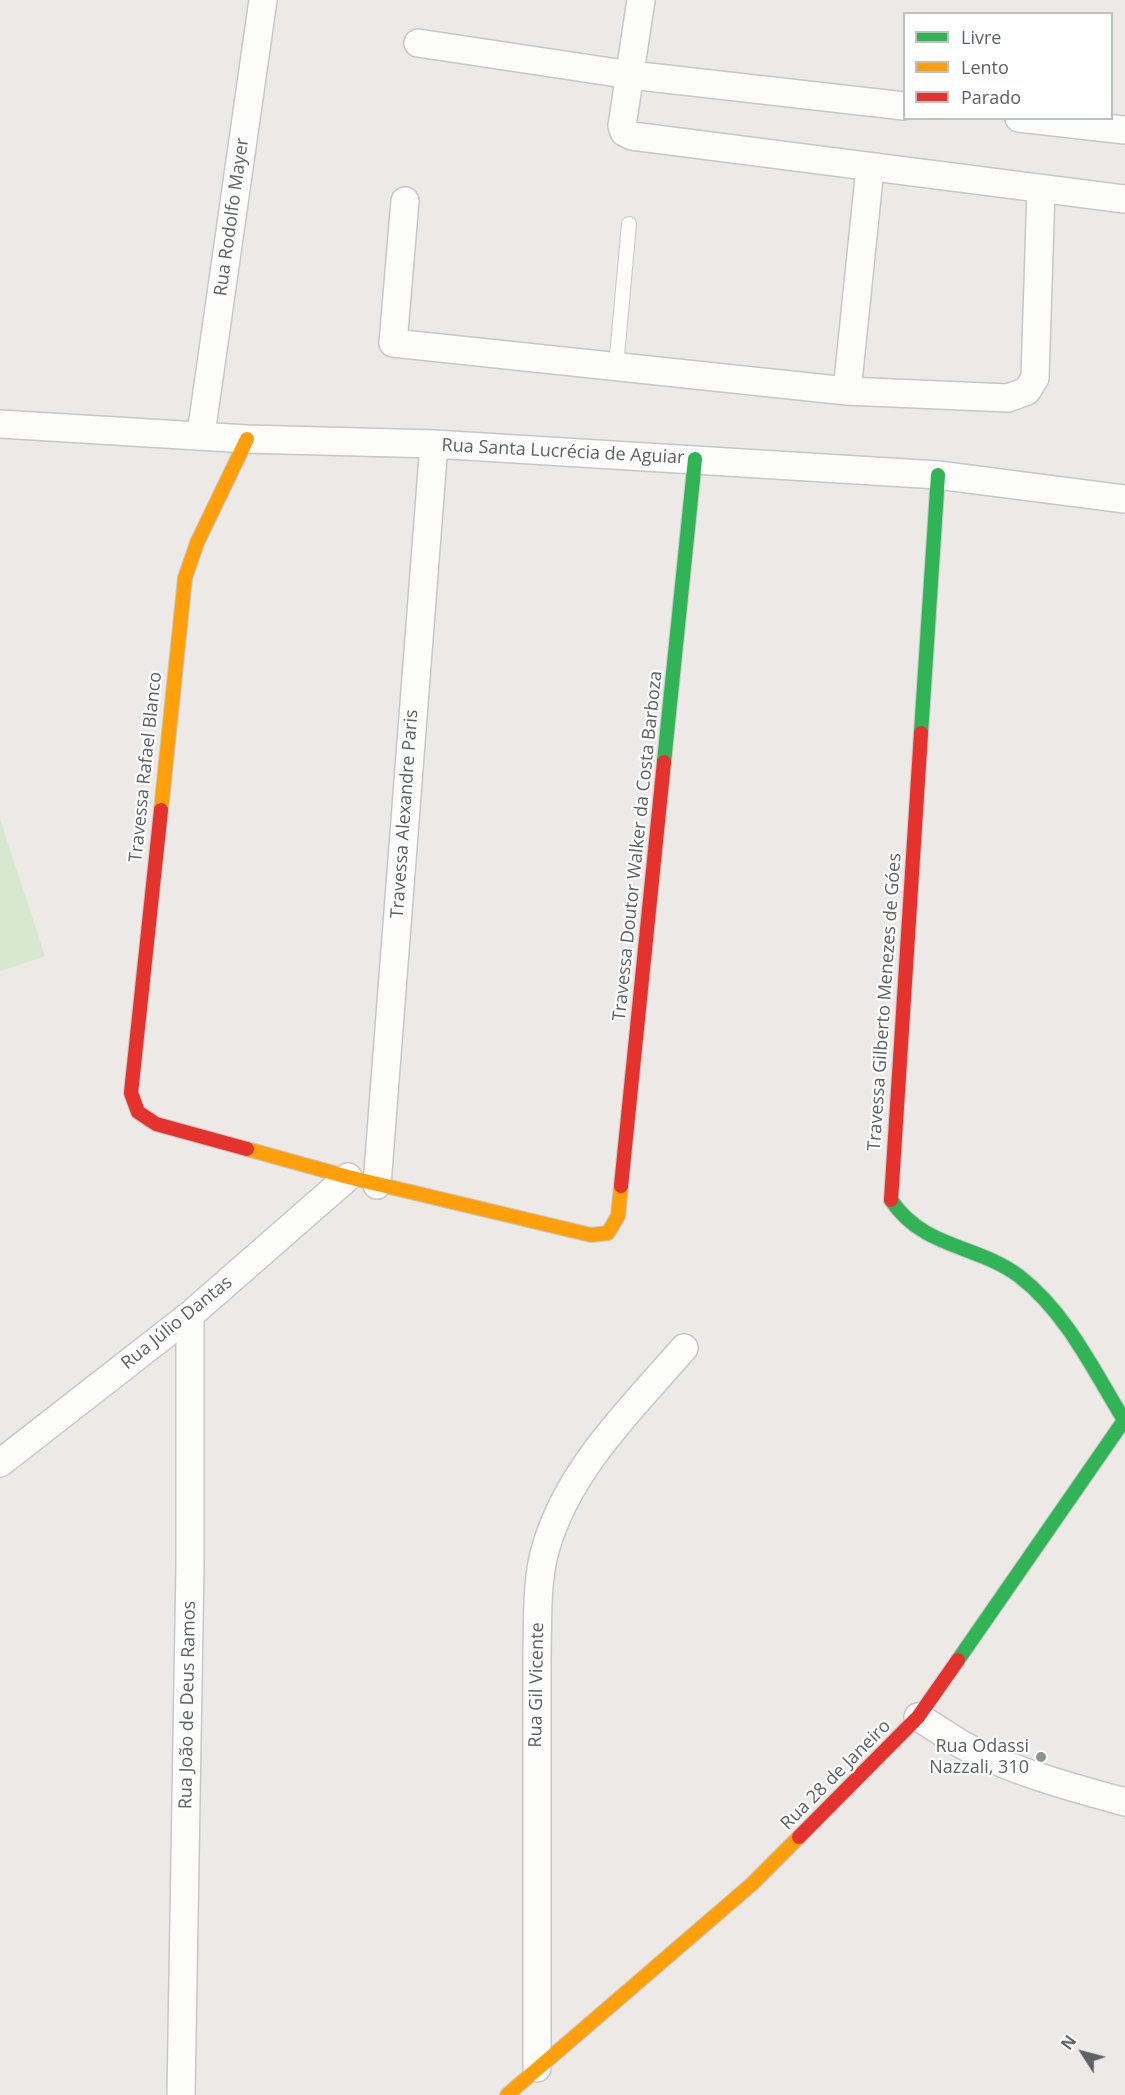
<!DOCTYPE html>
<meta charset="utf-8">
<style>
body{margin:0}
#map{position:relative;width:1125px;height:2095px;overflow:hidden;background:#ece9e6;font-family:"Open Sans",sans-serif}
canvas{display:block}
.legend{position:absolute;left:903px;top:12px;width:210px;height:108px;box-sizing:border-box;background:#fff;border:2px solid #bdc0c1;margin:0;padding:8px 10px;list-style:none;font-size:18px;color:#5b6164}
.legend li{display:flex;align-items:center;gap:12px;height:30px}
.legend b{width:30px;border:2px solid #bdc0c1}
.north{position:absolute;left:1053px;top:2023px;width:60px;height:60px;-webkit-text-stroke:4px #fff;paint-order:stroke;rotate:306deg;font-size:16px;font-weight:700;line-height:24px;text-align:center;color:#5b6164}
.north::after{content:'';display:block;margin:auto;width:21px;height:27px;background:#5b6164;clip-path:polygon(50% 0,100% 100%,50% 72%,0 100%)}
</style>
<div id="map">
<canvas width="1125" height="2095"></canvas>
<ul class="legend">
<li><b style="height:8px;background:#30b455"></b>Livre</li>
<li><b style="height:8px;background:#ff9f0a"></b>Lento</li>
<li><b style="height:8px;background:#e5322d"></b>Parado</li>
</ul>
<div class="north">N</div>
</div>
<script>
const g = document.querySelector('canvas').getContext('2d');
g.lineJoin = 'round';
function paint(path, color) {
  g.fillStyle = color;
  g.fill(path, 'evenodd');
}
function strokePath(path, color, width, dash) {
  g.strokeStyle = color;
  g.lineWidth = width;
  g.lineCap = dash ? 'butt' : 'round';
  g.setLineDash(dash || []);
  g.stroke(path);
}
function label(font, color, halo, rows, align = 'center') {
  g.font = font + ' "Open Sans",sans-serif';
  g.lineWidth = 4.5;
  g.setLineDash([]);
  g.textBaseline = 'middle';
  g.strokeStyle = halo;
  g.fillStyle = color;
  for (const [text, x, y, turn = 0] of rows) {
    g.save();
    g.translate(x, y);
    g.rotate((+turn || 0) * Math.PI / 180);
    g.textAlign = isNaN(turn) ? turn : align;
    if (halo) g.strokeText(text, 0, 0);
    g.fillText(text, 0, 0);
    g.restore();
  }
}
paint(new Path2D(`
 M0 819 45 956 0 971Z`), '#d7e8d1');
const lane = new Path2D(`
 M616 367 629 224`);
const street = new Path2D(`
 M641 0 622 126 624 132 632 136 1125 199
 M418 43 631 75 904 106
 M1019 118 1125 130
 M405 201 393 343 847 391 1008 398 1027 391 1035 378 1041 189
 M847 391 870 168
 M0 424 247 439 434 444 938 475 1125 499
 M201 434 263 0
 M377 1185 434 444
 M0 1463 190 1315 348 1177
 M918 1717C937 1728 955 1742 974 1751 1022 1774 1074 1788 1125 1802
 M537 2068V1653C538 1619 536 1580 546 1547 569 1468 632 1408 684 1348
 M181 2095 190 1564V1315`);
const fast = new Path2D(`
 M921 733 938 475
 M664 762 695 459
 M891 1200C924 1249 976 1244 1019 1276 1066 1312 1094 1371 1124 1420
 M958 1660 1125 1419`);
const slow = new Path2D(`
 M161 810 185 578 197 543 247 439
 M247 1149 348 1177 591 1235 608 1233 618 1216 621 1186
 M507 2095 752 1884 799 1837`);
const jam = new Path2D(`
 M161 810 131 1093 138 1112 156 1124 247 1149
 M621 1186 664 762
 M891 1200 921 733
 M799 1837 918 1717 958 1660`);
strokePath(lane, '#c7c7c7', 16);
strokePath(street, '#c7c7c7', 30);
strokePath(fast, '#c7c7c7', 16);
strokePath(slow, '#c7c7c7', 16);
strokePath(jam, '#c7c7c7', 16);
strokePath(lane, '#fcfcfb', 14);
strokePath(street, '#fcfcfb', 27);
strokePath(fast, '#30b455', 14);
strokePath(slow, '#ff9f0a', 14);
strokePath(jam, '#e5322d', 14);
for (const [x, y, r, color] of [
 [1041,1757,6,"#8e9192"]
]) {
  const dot = new Path2D();
  dot.arc(x, y, r, 0, 2 * Math.PI);
  g.fillStyle = color;
  g.fill(dot);
  strokePath(dot, '#fff', 2);
}
label('18px', '#5b6164', '#fff', [
 ["Rua Rodolfo Mayer",232,217,-82],
 ["Rua Santa Lucrécia de Aguiar",563,452,3],
 ["Travessa Rafael Blanco",146,767,-84],
 ["Travessa Alexandre Paris",405,814,-86],
 ["Travessa Doutor Walker da Costa Barboza",638,846,-84],
 ["Travessa Gilberto Menezes de Góes",885,1002,-86],
 ["Rua Júlio Dantas",177,1323,-39],
 ["Rua Gil Vicente",537,1685,-89],
 ["Rua João de Deus Ramos",188,1705,-89],
 ["Rua 28 de Janeiro",836,1775,-45]
]);
label('18px', '#5b6164', '#fff', [
 ["Rua Odassi",1029,1747],
 ["Nazzali, 310",1029,1768]
], 'right');
</script>
